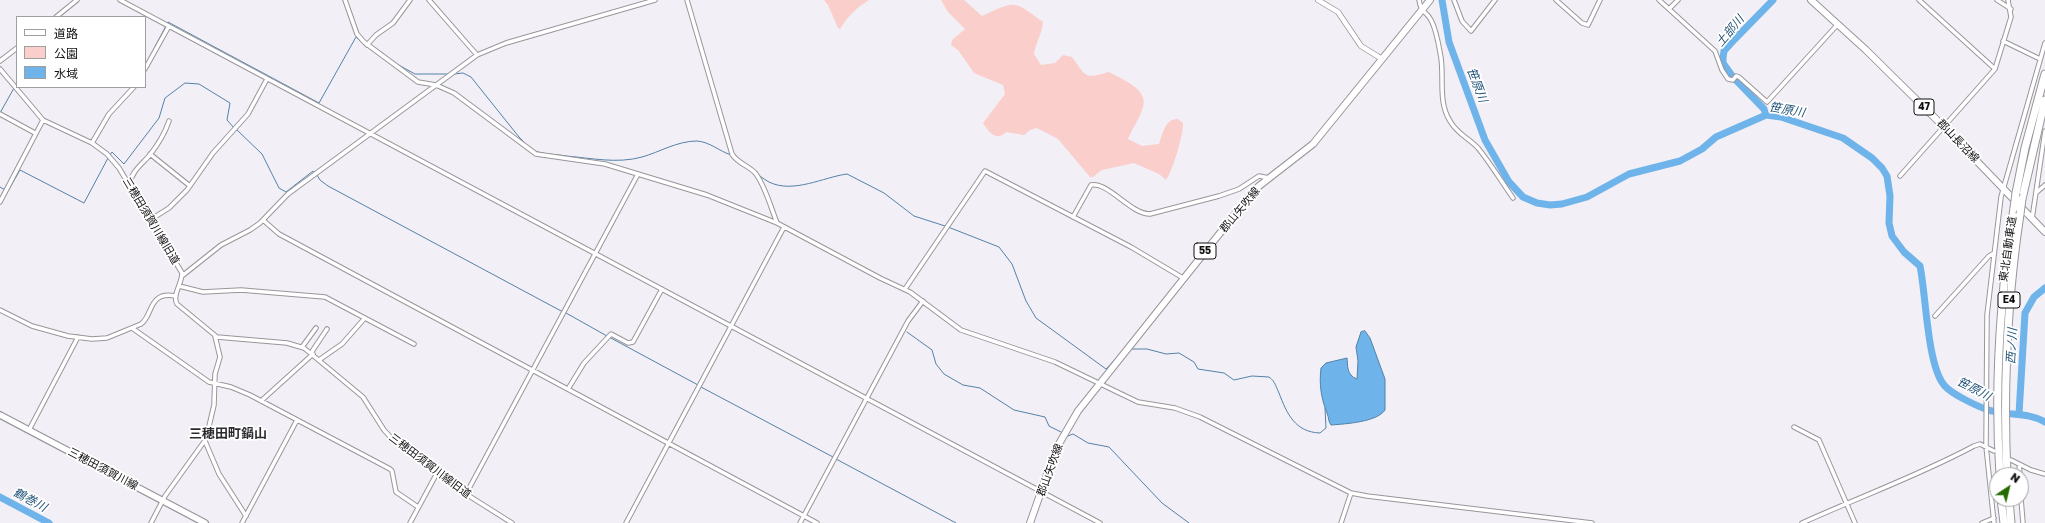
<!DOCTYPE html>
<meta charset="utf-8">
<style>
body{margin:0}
#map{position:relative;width:2045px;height:523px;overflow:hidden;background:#f3eff6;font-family:"Golos Text","Noto Sans JP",sans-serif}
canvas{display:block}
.legend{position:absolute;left:16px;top:16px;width:130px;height:72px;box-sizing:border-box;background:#fff;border:1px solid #a09fa0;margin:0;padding:5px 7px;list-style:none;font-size:12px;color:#111012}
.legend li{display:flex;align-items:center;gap:8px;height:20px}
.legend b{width:20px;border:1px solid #a09fa0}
.north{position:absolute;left:1989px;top:467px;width:40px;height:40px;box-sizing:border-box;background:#fff;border:1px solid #a09fa0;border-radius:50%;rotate:35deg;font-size:11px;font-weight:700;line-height:16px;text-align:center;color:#111012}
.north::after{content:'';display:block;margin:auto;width:14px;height:18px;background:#266b02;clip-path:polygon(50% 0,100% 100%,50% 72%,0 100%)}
</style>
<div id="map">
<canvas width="2045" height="523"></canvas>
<ul class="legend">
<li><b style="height:5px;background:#fff"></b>道路</li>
<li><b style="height:11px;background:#facecb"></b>公園</li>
<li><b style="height:11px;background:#6eb3e9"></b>水域</li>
</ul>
<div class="north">N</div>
</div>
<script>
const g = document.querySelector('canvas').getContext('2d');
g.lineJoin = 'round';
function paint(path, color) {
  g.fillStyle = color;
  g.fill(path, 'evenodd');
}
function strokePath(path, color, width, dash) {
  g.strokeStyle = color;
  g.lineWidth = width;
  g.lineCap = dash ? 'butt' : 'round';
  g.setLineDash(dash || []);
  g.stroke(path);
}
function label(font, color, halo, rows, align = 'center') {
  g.font = font + ' "Golos Text","Noto Sans JP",sans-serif';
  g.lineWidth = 3.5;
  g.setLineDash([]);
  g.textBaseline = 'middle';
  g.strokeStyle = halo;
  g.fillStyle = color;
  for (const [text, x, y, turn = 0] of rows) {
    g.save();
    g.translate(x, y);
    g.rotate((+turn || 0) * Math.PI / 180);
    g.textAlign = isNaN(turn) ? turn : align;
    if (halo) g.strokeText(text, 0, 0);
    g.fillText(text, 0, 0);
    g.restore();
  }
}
paint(new Path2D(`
 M824 0H869C856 8 848 16 840 29L838 28 828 5Z
 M941 0H964L982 16C1016 0 1013 0 1043 22 1042 34 1036 42 1034 54L1041 65 1055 63 1063 55 1072 57C1087 78 1084 79 1109 72 1121 79 1149 89 1143 107 1140 118 1132 129 1128 139L1142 146 1159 144C1163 133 1165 119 1178 119L1183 123C1184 133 1172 173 1166 180L1159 174 1134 163 1102 170 1093 177H1090L1058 139 1037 128 1030 130 1024 135 1006 132C996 142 989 132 983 123L1005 94 1003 85 974 73 958 50 951 45 952 40 965 29 948 12Z`), '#facecb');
const water = new Path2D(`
 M1365 331 1370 338 1385 379V410C1377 422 1345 424 1331 425 1328 421 1329 418 1327 413 1321 398 1319 384 1321 368L1326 363 1347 358C1348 365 1346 375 1357 379L1358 361 1356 347 1361 332Z`);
paint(water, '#6eb3e9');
strokePath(water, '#5282a8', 1);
strokePath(new Path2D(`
 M148 60 168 22 319 103 356 37 365 46
 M393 62 415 74H449
 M454 74 463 73 471 77 519 137 527 145
 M0 113 14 88
 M237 130 262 154 279 188 286 192 313 171 314 173
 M533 150C543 155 555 154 566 156 591 158 617 164 642 157 660 152 677 141 697 141 710 142 719 151 731 155
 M110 155 112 152 124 164 159 118 165 98 185 83 199 84 230 103 227 120 234 128
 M737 158C748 165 758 176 769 182 793 194 824 177 847 174L884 193 914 216 945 226
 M317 175 320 180 328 186 563 312
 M0 187 5 190
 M8 191 20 170 84 203 108 158
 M948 227 999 247 1012 264 1026 301 1036 318 1106 369 1125 349
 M566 313 607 336
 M907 332 932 350 936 364 944 374 963 385 980 388 1014 410 1045 417 1049 426 1063 433
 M609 337 698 385
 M1132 349H1147L1166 354 1179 353 1194 362 1198 369 1224 373 1234 380 1252 376 1269 377C1275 381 1276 387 1279 393 1287 414 1295 432 1320 433L1326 428 1325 408
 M701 387 833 457
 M1068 436 1073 434 1088 443 1109 447 1162 503 1189 523
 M836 459 956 523`), '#5282a8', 1);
strokePath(new Path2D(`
 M1442 0 1449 42 1485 140 1509 182 1523 197 1537 203 1550 205 1562 204 1587 197 1629 174 1680 161 1702 149 1716 137 1766 115 1781 117 1843 138 1872 158 1882 168 1887 176 1890 196 1889 223 1892 236 1904 252 1920 266C1926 294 1927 364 1944 385 1951 394 1980 408 1992 411 2010 416 2028 412 2045 422
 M1766 115 1764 109 1733 77 1723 63V58L1724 51 1734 40 1773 0
 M2019 414 2025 313 2034 297 2045 288
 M0 497 49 523`), '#6eb3e9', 7);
const minor = new Path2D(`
 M120 0 1100 523
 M345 0 357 34 364 42 418 82 436 85 454 93 536 154 605 164 707 195 777 223 880 278 910 292 961 330 1055 362 1138 402 1175 408 1200 417 1351 493 1367 496 1592 523
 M429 0 477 55
 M687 0 732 154C738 164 750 166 756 174 766 188 771 208 777 223
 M1419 0C1421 13 1426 11 1431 20 1437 31 1439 47 1441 58 1444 79 1438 102 1450 121 1457 134 1469 138 1478 148 1491 164 1501 181 1513 198
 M1454 0 1462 21 1471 31 1495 0
 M1556 0 1582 23 1588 25 1600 0
 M1659 0 1715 51 1722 70 1728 79 1733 80 1736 76 1739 77 1767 102 1838 24
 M1919 0 1995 69
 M1997 0 2011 9
 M1669 9 1678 0
 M56 17 77 0
 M2003 41 2040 59
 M367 45 376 35 393 23 410 0
 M0 61 17 48
 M0 69 43 120 92 143 107 154 119 168 182 273C182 284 172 295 177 304L217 337 287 343 304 348 363 397 384 430 395 442 466 494 512 523
 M145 69 169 26
 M0 114 35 133
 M92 143 109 114 134 87
 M150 154 190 186
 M1900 176 1995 69 2011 17 2008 0
 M130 184C131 172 142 164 149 156 157 146 165 133 169 121
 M2036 193 2045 185
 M0 202 43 120
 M1073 217 1091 185C1109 182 1130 214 1150 214L1219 196 1239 189 1259 176 1269 178
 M2032 219 2045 131
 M150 220 169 208 187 190 213 153 248 114 267 79
 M263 220 279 234 817 523
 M182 276 221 245 250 230 260 223 288 194 477 55 506 43 655 0
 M179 286 203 292 241 290 325 297 414 344
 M905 289 985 171 1131 247 1183 278
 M0 310 32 326 68 336 92 339 107 338 141 324C153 316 148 291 175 296
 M1935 316 1989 256 1994 253
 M132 328 209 382 231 387 250 395 390 469 392 471 396 492 418 507
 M302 347 316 328
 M311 353 327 329
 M319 360 342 344 364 319
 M568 389 584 363 611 334 628 343 633 342 662 289
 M261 401 313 354
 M1794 427 1819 440 1855 523
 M29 430 78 337
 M205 441 219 474 246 516
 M2011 460 2031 470 2045 474
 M2019 464 2020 475
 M466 494 638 174
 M2021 499 2023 523
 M151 523 165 496 206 439 214 405 215 374 220 357 215 336
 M242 523 297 420
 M410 523 437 473
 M626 523 784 227
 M800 523 908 321 923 301
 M1341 523 1351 493
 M1802 523C1859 497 1918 476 1974 446L1980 444 1994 451
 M1982 523 1994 518
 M1994 523 1986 446 1987 315 2001 197 2045 43`);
const tertiary = new Path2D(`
 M1318 0 1338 12 1361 46 1382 59`);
const secondary = new Path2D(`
 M0 415 205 523`);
const primary = new Path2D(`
 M1811 0 1866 50 1944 127 2045 232
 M1030 523 1056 449 1078 411 1248 198 1259 186 1313 144 1430 0`);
const motorway = new Path2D(`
 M2016 193 2025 148 2045 74
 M2022 199 2045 100
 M2000 475C1994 385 2000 296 2014 208
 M2007 475C2003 387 2007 301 2020 214
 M2001 499 2004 523
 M2009 499 2011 523`);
strokePath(minor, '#99969b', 5.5);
strokePath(tertiary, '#99969b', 6);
strokePath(secondary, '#99969b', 8);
strokePath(primary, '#99969b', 8);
strokePath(motorway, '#99969b', 9);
strokePath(minor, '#fff', 3.5);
strokePath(tertiary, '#fff', 4.5);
strokePath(secondary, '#fff', 5.5);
strokePath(primary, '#fff', 6);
strokePath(motorway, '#fff', 7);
const motorwayBridge = new Path2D(`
 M2014 208 2016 193
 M2020 214 2022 199`);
strokePath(motorwayBridge, '#99969b', 9, []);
strokePath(motorwayBridge, '#fff', 7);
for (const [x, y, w] of [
 [1924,107,20],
 [1205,251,22],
 [2009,300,22]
]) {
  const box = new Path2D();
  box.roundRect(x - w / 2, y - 8, w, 16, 3);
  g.fillStyle = '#fff';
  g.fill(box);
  strokePath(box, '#111012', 1);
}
label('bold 10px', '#111012', null, [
 ["47",1924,107],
 ["55",1205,251],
 ["E4",2009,300]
]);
label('11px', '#111012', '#fff', [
 ["郡山長沼線",1958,141,46],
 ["郡山矢吹線",1240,210,-50],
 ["三穂田須賀川線旧道",151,221,59],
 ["東北自動車道",2008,249,-82],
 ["三穂田須賀川線旧道",430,466,37],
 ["三穂田須賀川線",103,469,28],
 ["郡山矢吹線",1050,470,-70]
]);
label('italic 12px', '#225479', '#fff', [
 ["土部川",1730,31,-50],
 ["笹原川",1477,85,69],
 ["笹原川",1787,110,10],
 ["西ノ川",2012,346,-87],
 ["笹原川",1974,389,28],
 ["鶴巻川",30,500,28]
]);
label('bold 13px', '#2c2a2e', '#fff', [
 ["三穂田町鍋山",228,434]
]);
</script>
